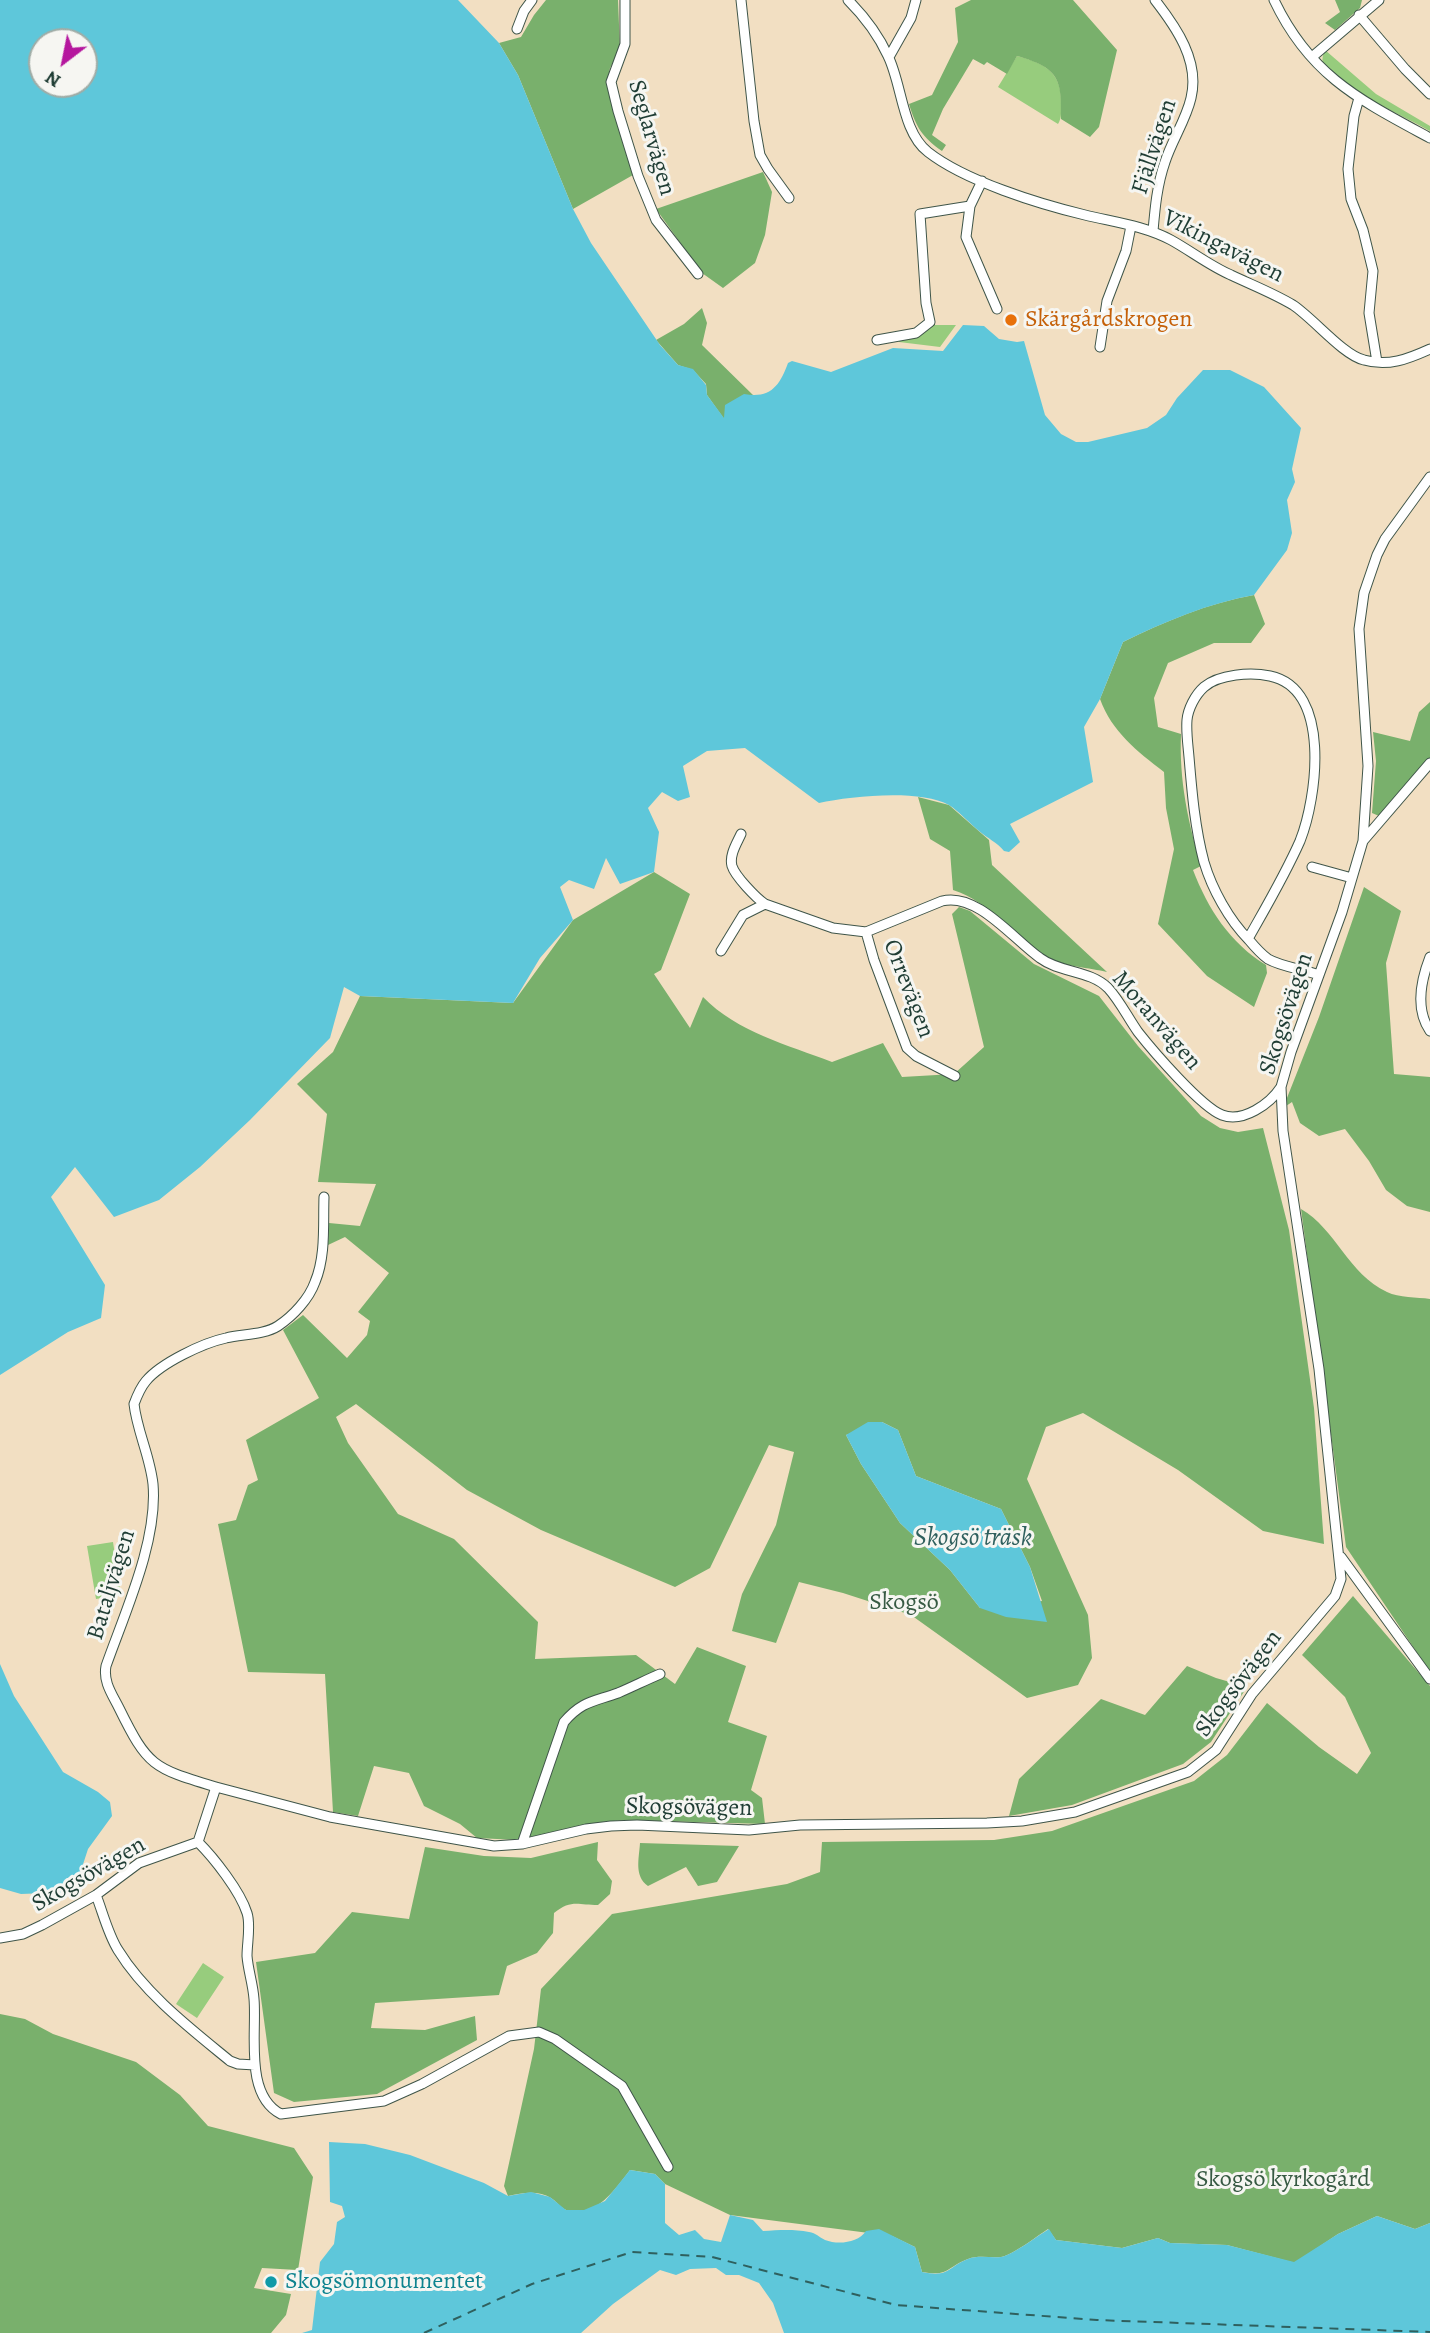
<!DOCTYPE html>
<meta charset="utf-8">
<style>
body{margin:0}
#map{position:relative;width:1430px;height:2333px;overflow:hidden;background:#f2dfc2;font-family:Alegreya,serif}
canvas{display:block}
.north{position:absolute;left:28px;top:28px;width:70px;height:70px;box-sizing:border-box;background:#f6f6f2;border:2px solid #a0aca6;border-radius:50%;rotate:212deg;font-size:19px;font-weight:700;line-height:28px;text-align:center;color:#1f3d34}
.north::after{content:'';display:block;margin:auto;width:24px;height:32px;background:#b5179e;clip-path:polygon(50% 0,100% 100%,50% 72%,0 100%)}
</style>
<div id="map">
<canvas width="1430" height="2333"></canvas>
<div class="north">N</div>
</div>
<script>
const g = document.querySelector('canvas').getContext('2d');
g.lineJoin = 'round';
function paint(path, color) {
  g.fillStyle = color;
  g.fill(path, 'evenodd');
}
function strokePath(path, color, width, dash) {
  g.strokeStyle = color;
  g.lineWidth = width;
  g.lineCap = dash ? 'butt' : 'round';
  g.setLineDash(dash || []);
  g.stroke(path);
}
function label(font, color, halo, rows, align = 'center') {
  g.font = font + ' Alegreya,serif';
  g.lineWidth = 6;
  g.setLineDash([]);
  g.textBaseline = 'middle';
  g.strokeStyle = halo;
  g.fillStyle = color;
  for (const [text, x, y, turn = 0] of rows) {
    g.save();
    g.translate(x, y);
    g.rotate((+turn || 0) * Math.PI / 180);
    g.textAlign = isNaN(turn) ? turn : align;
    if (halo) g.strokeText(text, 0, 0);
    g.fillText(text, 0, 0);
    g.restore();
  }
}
paint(new Path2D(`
 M1325 50 1376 94 1430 126V131C1406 117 1337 86 1324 65 1321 60 1323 55 1325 50Z
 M1017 56C1044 63 1062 72 1061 103 1061 111 1062 118 1058 124L998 87Z
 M930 325H956L940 347 899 342V339Z
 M113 1542 121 1595 96 1599 87 1546Z
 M203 1963 224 1977 197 2018 176 2004Z`), '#97cc7d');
paint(new Path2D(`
 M546 0H618L620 49 610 68 607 83 633 175 573 209 518 75 499 43 521 37 534 15Z
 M971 0H1073L1117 50 1099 127 1090 137 1061 119C1062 79 1059 68 1017 56L1007 74 987 62 984 65 973 59 943 109 932 135 946 145 942 151C922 137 916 127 909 104L932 95 958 42 955 8Z
 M1335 0H1362L1360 8 1335 30 1325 23 1340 12Z
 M763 172 772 192 765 235 755 263 723 288 702 273 656 209Z
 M702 308 707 323 702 345 754 396 724 419 707 395 706 384 693 370 678 365 656 340 684 324Z
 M1254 595 1265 624 1251 643H1214L1168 663 1154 698 1158 727 1181 734C1179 780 1188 822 1201 866L1193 870C1208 909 1230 943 1266 965L1267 973 1254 1007 1207 976 1158 924 1174 849 1166 808 1164 772C1137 751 1112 732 1100 699L1123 642C1164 622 1208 603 1254 595Z
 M1430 702V758L1379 816 1372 813 1376 761 1373 732 1410 741 1419 712Z
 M918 797 949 805 989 840 992 865 1107 972C1091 968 1062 966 1048 958 1014 939 991 902 953 890L950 851 930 839Z
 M654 872 690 894 661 970 654 974 690 1028 703 997C737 1032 788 1045 832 1062L883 1043 902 1077 954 1074 984 1047 952 914 959 907 970 911 1034 964 1099 996 1138 1046 1201 1116 1220 1128 1238 1132 1263 1128 1289 1230 1314 1408 1324 1544 1263 1531 1178 1470 1083 1413 1046 1427 1027 1479 1088 1615 1092 1658 1078 1685 1027 1698 911 1615 843 1593 799 1582 776 1643 732 1631 742 1594 776 1525 794 1452 769 1445 710 1568 675 1587 541 1530 467 1490 356 1404 336 1417 348 1443 398 1514 454 1539 538 1622 535 1659 636 1655 675 1684 697 1647 746 1666 728 1722 767 1736 751 1790 762 1798 765 1824 625 1820 602 1822 517 1840 477 1838 460 1824 424 1806 409 1773 374 1766 358 1816 333 1812 325 1674 248 1672 218 1524 236 1520 248 1485 258 1480 246 1440 319 1398 283 1330 303 1315 347 1358 367 1335 370 1321 358 1312 389 1273 345 1237 328 1245 329 1223 360 1226 376 1184 318 1182 327 1114 297 1084 333 1052 360 996 513 1003 573 920ZM882 1422 898 1430 916 1476 1001 1509 1030 1567 1042 1601 980 1608 950 1570 900 1523 861 1464 846 1435Z
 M1364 887 1401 911 1386 963 1394 1074 1430 1077V1212L1407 1206 1386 1190 1369 1161 1345 1129 1319 1136 1300 1123 1292 1102 1283 1108 1319 1017Z
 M1301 1209C1336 1229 1348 1274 1387 1292 1399 1298 1417 1297 1430 1299V1672L1346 1547Z
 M1353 1596 1430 1686V2223L1415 2229 1377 2216 1338 2234 1295 2263 1227 2245 1170 2243 1158 2238 1122 2248 1056 2240 1048 2229C1037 2236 1013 2255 1001 2257 989 2258 979 2255 968 2259 946 2267 950 2277 922 2272L915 2247 892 2236 730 2215 665 2184 655 2174 630 2170C616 2188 593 2223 564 2209 559 2206 556 2201 551 2198 538 2190 523 2193 508 2196L504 2186 534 2049 541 1989 612 1914 787 1884 820 1872 822 1842 994 1840 1052 1831 1194 1781 1227 1755 1267 1703 1319 1747 1357 1774 1371 1753 1345 1697 1302 1655Z
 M1187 1666 1216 1678 1247 1687 1211 1742 1183 1764 1072 1805 1009 1816 1019 1779 1101 1699 1145 1715Z
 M598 1842 597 1860 612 1881 610 1894 598 1905C578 1905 571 1899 554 1913L553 1933 537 1953 507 1966 499 1995 375 2003 371 2028 425 2030 475 2016 477 2040 377 2094 294 2102 274 2093 256 1962 315 1953 352 1912 409 1919 425 1847 484 1856 531 1858Z
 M640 1843 739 1846 717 1882 698 1886 686 1867 648 1886C634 1876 639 1859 640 1843Z
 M0 2014 25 2019 53 2034 136 2062 180 2095 208 2126 294 2148 313 2177 298 2270 262 2268 254 2288 291 2294 286 2315 271 2333H0Z`), '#79b06c');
paint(new Path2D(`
 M0 0H458L499 43 518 75 573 209 591 243 660 345 678 365 693 369 706 385 707 395 724 418 725 405 744 394C771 399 780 385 788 363L792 361 831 372 893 348 943 351 963 325 984 326 999 339 1017 342 1024 341 1045 415 1061 434 1076 442H1088L1147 428 1166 415 1177 398 1203 370H1230L1264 387 1301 428 1292 469 1295 482 1287 500 1292 533 1287 550 1254 595C1209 603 1164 622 1123 642L1100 699 1084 727 1093 782 1010 824 1020 842 1009 852 1004 851C998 843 987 838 979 831 969 823 960 812 949 805 920 789 851 796 819 803L745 748 707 751 683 766 690 797 678 801 662 792 648 808 659 832 654 872 620 884 606 858 594 889 569 880 560 887 573 920 540 958 513 1003 360 996 344 987 330 1038 250 1120 200 1167 159 1200 114 1217 75 1167 51 1197 105 1285 101 1318 68 1332 0 1375ZM42 42H84V84H42Z
 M868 1422H882L898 1430 916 1476 1001 1509 1030 1567 1047 1622 1006 1617 980 1608 950 1570 900 1523 861 1464 846 1435Z
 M0 1664 14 1696 63 1772 98 1792 110 1802 112 1816 88 1849 74 1892 21 1894 0 1888Z
 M329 2142 365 2144 410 2155 484 2183 508 2196 531 2192 550 2197 566 2210H584L605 2201 630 2170 655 2174 665 2184V2223L679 2235 695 2230 704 2239 721 2242 730 2215 753 2220 763 2231C779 2230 794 2229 809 2232 816 2233 819 2237 825 2240 838 2245 858 2243 866 2231L879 2229 915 2247 922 2272C950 2278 947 2267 968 2259 979 2255 989 2258 1001 2257 1013 2255 1037 2236 1049 2229L1056 2240 1122 2248 1158 2238 1170 2243 1227 2245 1294 2262 1338 2234 1377 2216 1415 2229 1430 2223V2333H784L773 2303 759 2283 739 2275H726L716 2268 690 2269 676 2275 660 2270 613 2304 581 2333H302L312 2330 320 2262 334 2244 337 2222 345 2217 342 2206 330 2202Z`), '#5ec7da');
strokePath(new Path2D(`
 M424 2333 532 2284 632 2252 712 2257 896 2305 1097 2320 1430 2332`), '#2f605e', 2, [9, 7]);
const street = new Path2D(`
 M625 0V44L611 82 618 111 638 176 656 220 698 274
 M741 0 754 121 760 155 768 169 789 198
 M848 0C865 17 878 34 888 56 902 84 902 132 928 152 965 181 1039 204 1085 215 1114 222 1145 226 1171 240 1191 251 1210 266 1231 275 1252 285 1273 293 1293 305 1314 319 1343 355 1364 360 1388 367 1408 359 1430 349
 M1274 0C1310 76 1360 100 1430 138
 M1359 15 1405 69 1430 94
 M517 29 524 11 532 0
 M889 57 911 18 916 0
 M1312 57 1379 0
 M1359 98 1354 116 1348 169 1351 199 1363 230 1373 271 1369 313 1377 362
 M982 181 970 206 966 237 997 309
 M1153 231C1155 208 1157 185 1165 162 1172 140 1186 120 1191 98 1200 61 1176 27 1155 0
 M877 340 916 333 930 322 926 303 920 214 970 206
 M1100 347 1107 301 1126 251 1131 226
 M741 834C737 843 729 855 732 866 735 876 756 898 765 904L833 928 866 932 942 901C977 892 1013 939 1040 958 1060 973 1090 970 1108 988 1120 1001 1128 1018 1138 1032 1153 1051 1201 1107 1222 1115 1243 1123 1270 1104 1281 1087
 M1363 841 1430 763
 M1312 867 1352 878
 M866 932 874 960 907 1048 916 1056 955 1076
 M1248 939C1266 907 1285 875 1300 841 1317 798 1332 689 1270 676 1251 672 1219 674 1204 687 1195 695 1188 709 1187 720 1186 732 1188 745 1189 757 1192 793 1195 828 1204 862 1212 889 1229 920 1249 940 1254 946 1261 954 1268 959 1282 967 1303 969 1319 975
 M721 951 743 915 765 904
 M1430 957C1421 980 1415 1009 1430 1031
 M1341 1557 1430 1679
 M216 1787C153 1768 148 1767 119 1708 112 1694 103 1682 106 1666 125 1612 158 1541 153 1484 150 1456 137 1431 134 1404 137 1396 140 1388 146 1381 161 1363 203 1343 226 1338 242 1334 264 1335 278 1326 293 1316 309 1299 315 1282 326 1256 323 1224 324 1197
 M198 1842C214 1858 240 1891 247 1913 251 1925 247 1943 247 1956 248 1970 253 1984 254 1999 257 2033 244 2095 281 2114L384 2101 422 2084 509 2036 539 2032 555 2039 622 2086 668 2167
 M522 1844 564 1722C582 1701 593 1702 618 1693 632 1687 646 1680 660 1674
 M96 1895C103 1913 108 1934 118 1950 145 1994 191 2029 230 2061L238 2064 255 2065
 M0 1938 23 1934 42 1925 96 1895 139 1863 198 1842 216 1787 330 1817 494 1846 522 1844 586 1829 611 1826 637 1825 749 1830 800 1825 987 1823 1022 1821 1075 1812 1188 1772 1216 1750 1252 1694 1335 1596 1341 1579 1319 1369 1283 1131 1281 1087 1291 1052 1342 912 1363 841 1368 766 1359 629 1364 593 1377 555 1385 539 1430 477`);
strokePath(street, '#3f5549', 11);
strokePath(street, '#fff', 9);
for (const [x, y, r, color] of [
 [1011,320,7,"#e8710a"],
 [271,2282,7,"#0f9aa8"]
]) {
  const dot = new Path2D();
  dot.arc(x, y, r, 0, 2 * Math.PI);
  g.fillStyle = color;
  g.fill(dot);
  strokePath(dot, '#f6f6f2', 2.5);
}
label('24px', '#1f3d34', '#f6f6f2', [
 ["Seglarvägen",651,138,74],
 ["Fjällvägen",1155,147,-72],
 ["Vikingavägen",1223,247,27],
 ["Orrevägen",908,989,69],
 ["Skogsövägen",1287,1014,-72],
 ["Moranvägen",1156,1021,49],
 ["Bataljvägen",112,1585,-73],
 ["Skogsövägen",1239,1684,-53],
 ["Skogsövägen",689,1808,1],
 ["Skogsövägen",89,1875,-30]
]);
label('24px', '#c56008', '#f6f6f2', [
 ["Skärgårdskrogen",1025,320]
], 'left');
label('24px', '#375a43', '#f6f6f2', [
 ["Skogsö",904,1603],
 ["Skogsö kyrkogård",1283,2180]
]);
label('24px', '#0d838f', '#f6f6f2', [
 ["Skogsömonumentet",285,2282]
], 'left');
label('italic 26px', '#2f605e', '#f6f6f2', [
 ["Skogsö träsk",973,1539]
]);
</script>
